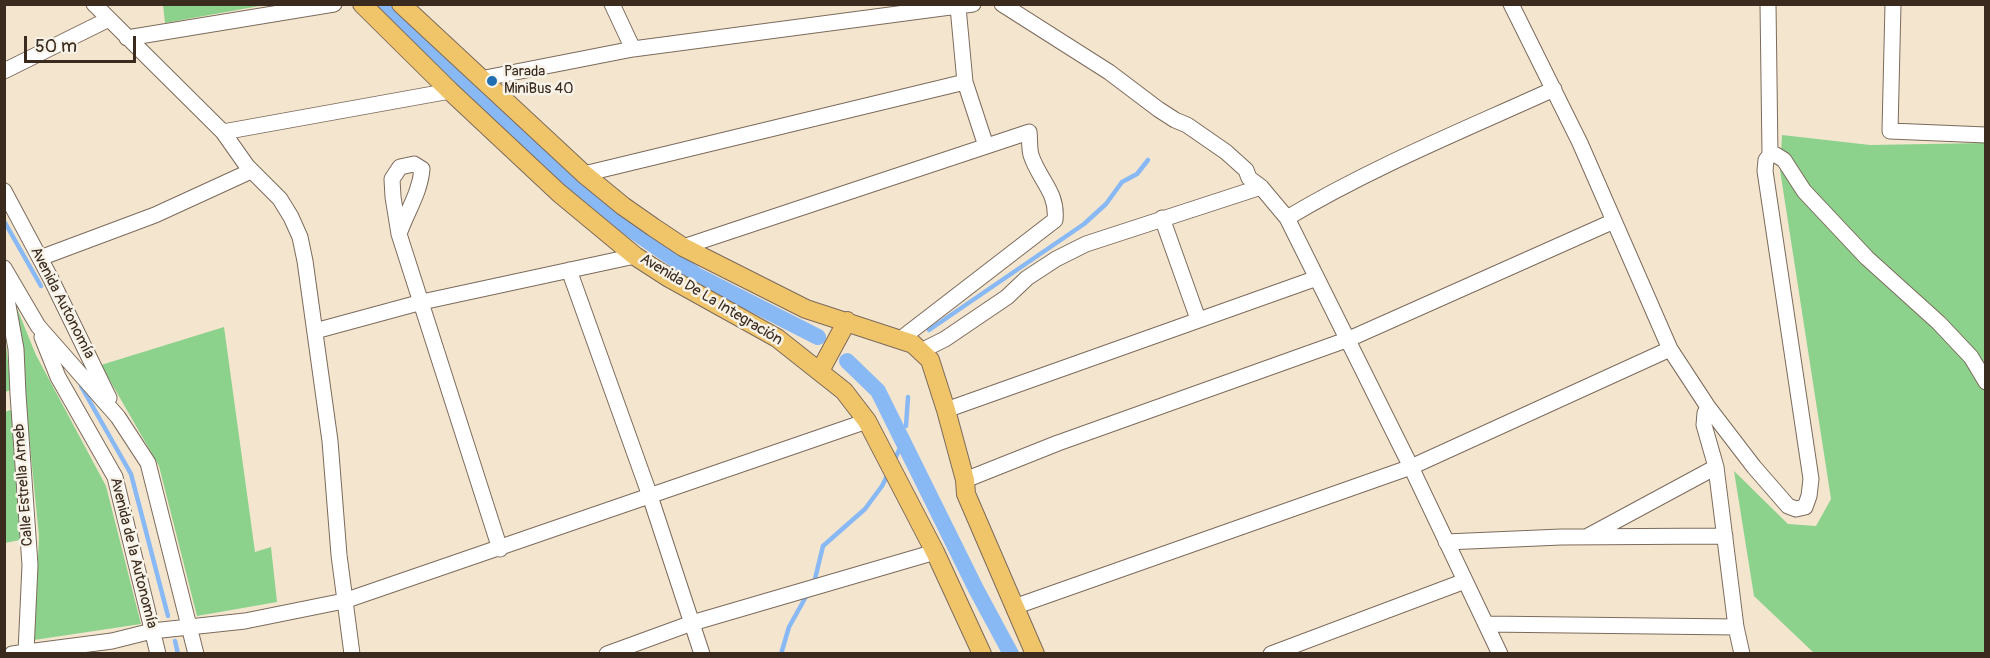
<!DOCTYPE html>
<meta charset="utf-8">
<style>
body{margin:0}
#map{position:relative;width:1990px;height:658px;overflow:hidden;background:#f4e5cf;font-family:Pangolin,sans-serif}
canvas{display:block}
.frame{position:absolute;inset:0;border:6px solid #3b2a1e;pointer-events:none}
.scale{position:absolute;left:24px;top:36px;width:112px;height:27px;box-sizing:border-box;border:3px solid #3b2a1e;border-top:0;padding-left:8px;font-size:18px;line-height:21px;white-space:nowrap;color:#3b2a1e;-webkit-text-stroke:4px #f7f3e8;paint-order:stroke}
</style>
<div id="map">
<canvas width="1990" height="658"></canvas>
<div class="frame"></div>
<div class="scale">50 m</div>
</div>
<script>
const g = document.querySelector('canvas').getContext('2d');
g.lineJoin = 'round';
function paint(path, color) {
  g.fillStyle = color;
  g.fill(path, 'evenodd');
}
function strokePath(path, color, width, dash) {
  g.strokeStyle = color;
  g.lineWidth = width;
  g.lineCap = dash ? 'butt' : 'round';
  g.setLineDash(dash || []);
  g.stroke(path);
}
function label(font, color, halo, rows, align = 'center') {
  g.font = font + ' Pangolin,sans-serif';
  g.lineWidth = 5;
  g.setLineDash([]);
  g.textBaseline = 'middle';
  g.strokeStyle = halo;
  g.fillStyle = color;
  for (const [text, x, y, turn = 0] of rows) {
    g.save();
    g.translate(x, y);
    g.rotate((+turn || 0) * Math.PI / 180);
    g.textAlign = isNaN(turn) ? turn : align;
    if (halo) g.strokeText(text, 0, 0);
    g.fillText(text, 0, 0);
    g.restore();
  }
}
paint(new Path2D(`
 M265 5 165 23 163 5 265 4Z
 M1782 135 1870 145 1985 143V653H1814L1754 596 1734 471 1788 524 1816 526 1831 499 1780 170Z
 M16 306 36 355 106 486 141 624 34 640 39 536Z
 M4 325 11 390 5 392H4Z
 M224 327 255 552 271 547 277 602 197 616 159 466 101 365Z
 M13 409 20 540 5 543V412Z`), '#8cd28c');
strokePath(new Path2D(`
 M4 221 41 286
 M929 330 1084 224 1106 204 1122 182 1137 174 1148 160
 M81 386 131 474 168 616
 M906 426 908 397
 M894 461 899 450
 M814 583 823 546 865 509 882 486 888 474
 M175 641 178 654
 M781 654 789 627 808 593`), '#89b9f4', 4.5);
strokePath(new Path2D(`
 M379 4 434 52 559 172 633 231 698 276 818 337
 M847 361 878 391 976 589 1011 654`), '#89b9f4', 16);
const minor = new Path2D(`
 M94 4 223 132 247 166 280 199 291 217 300 237 305 261 330 441 339 555 352 654
 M612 4 633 49
 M1002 4 1109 72 1158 109 1175 120 1187 125 1226 152 1246 170 1249 178 1261 187 1287 218 1411 467 1500 654
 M1511 4 1580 143 1670 349 1708 407 1754 467 1788 506 1796 509 1805 507 1809 496 1811 479 1765 171 1766 160 1770 155H1776L1784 160 1804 191 1867 258 1939 323 1971 357 1986 382
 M1768 4 1770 155
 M1893 4 1890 131 1986 135
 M958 7 965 82 986 146
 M127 38 334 4
 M4 71 109 19
 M480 79 633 49 973 4
 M223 132 450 91
 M584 174 965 82
 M4 191 51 279 109 398
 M1162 218 1198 319
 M1287 218C1372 167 1464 130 1554 89
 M399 234C407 211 420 193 422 169L414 164 400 167 392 179 393 197 399 234 500 549
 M683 247 1029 132C1030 139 1029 148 1031 155 1039 180 1058 192 1055 220L902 338
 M40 258 155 215 251 171
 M4 268 38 326 118 417 148 463 196 654
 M569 270 650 496 702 654
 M4 283 16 349 18 394 30 565 26 652
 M315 331 422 302 635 256
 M42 337 58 377 115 477 158 654
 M921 351 945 339 1007 297 1027 278 1056 259 1086 244 1261 187
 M1708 407 1705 413 1704 425 1716 467 1736 627 1742 654
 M946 410 1317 278
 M965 480 1058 443 1349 339 1614 221
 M1588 536 1716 467
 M1446 542 1561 537 1725 536
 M1014 607 1411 467 1670 349
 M1486 624 1736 627
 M12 654 112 641 152 631 245 621 344 601 867 421
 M607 654 692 623 935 552
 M1271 654 1465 581`);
const major = new Path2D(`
 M362 4 450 91 559 193 635 256 669 278 777 338 844 391 867 421 935 552 982 654
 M401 4 584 174 623 206 653 227 683 247 806 309 913 344 930 360 946 410 965 480 966 494 1035 654
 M820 371 847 321`);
strokePath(minor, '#7c6b5c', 17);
strokePath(major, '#7c6b5c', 20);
strokePath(minor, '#fff', 15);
strokePath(major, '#f0c469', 18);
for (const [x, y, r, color] of [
 [492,81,6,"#1f6fb2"]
]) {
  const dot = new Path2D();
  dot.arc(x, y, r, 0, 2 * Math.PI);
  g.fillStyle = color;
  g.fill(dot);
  strokePath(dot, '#f7f3e8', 2);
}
label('15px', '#3b2a1e', '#f7f3e8', [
 ["Parada",504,72],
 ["MiniBus 40",504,89]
], 'left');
label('15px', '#3b2a1e', '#f7f3e8', [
 ["Avenida De La Integración",711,300,31],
 ["Avenida Autonomía",62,303,63],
 ["Calle Estrella Arneb",24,485,-94],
 ["Avenida de la Autonomía",133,553,76]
]);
</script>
